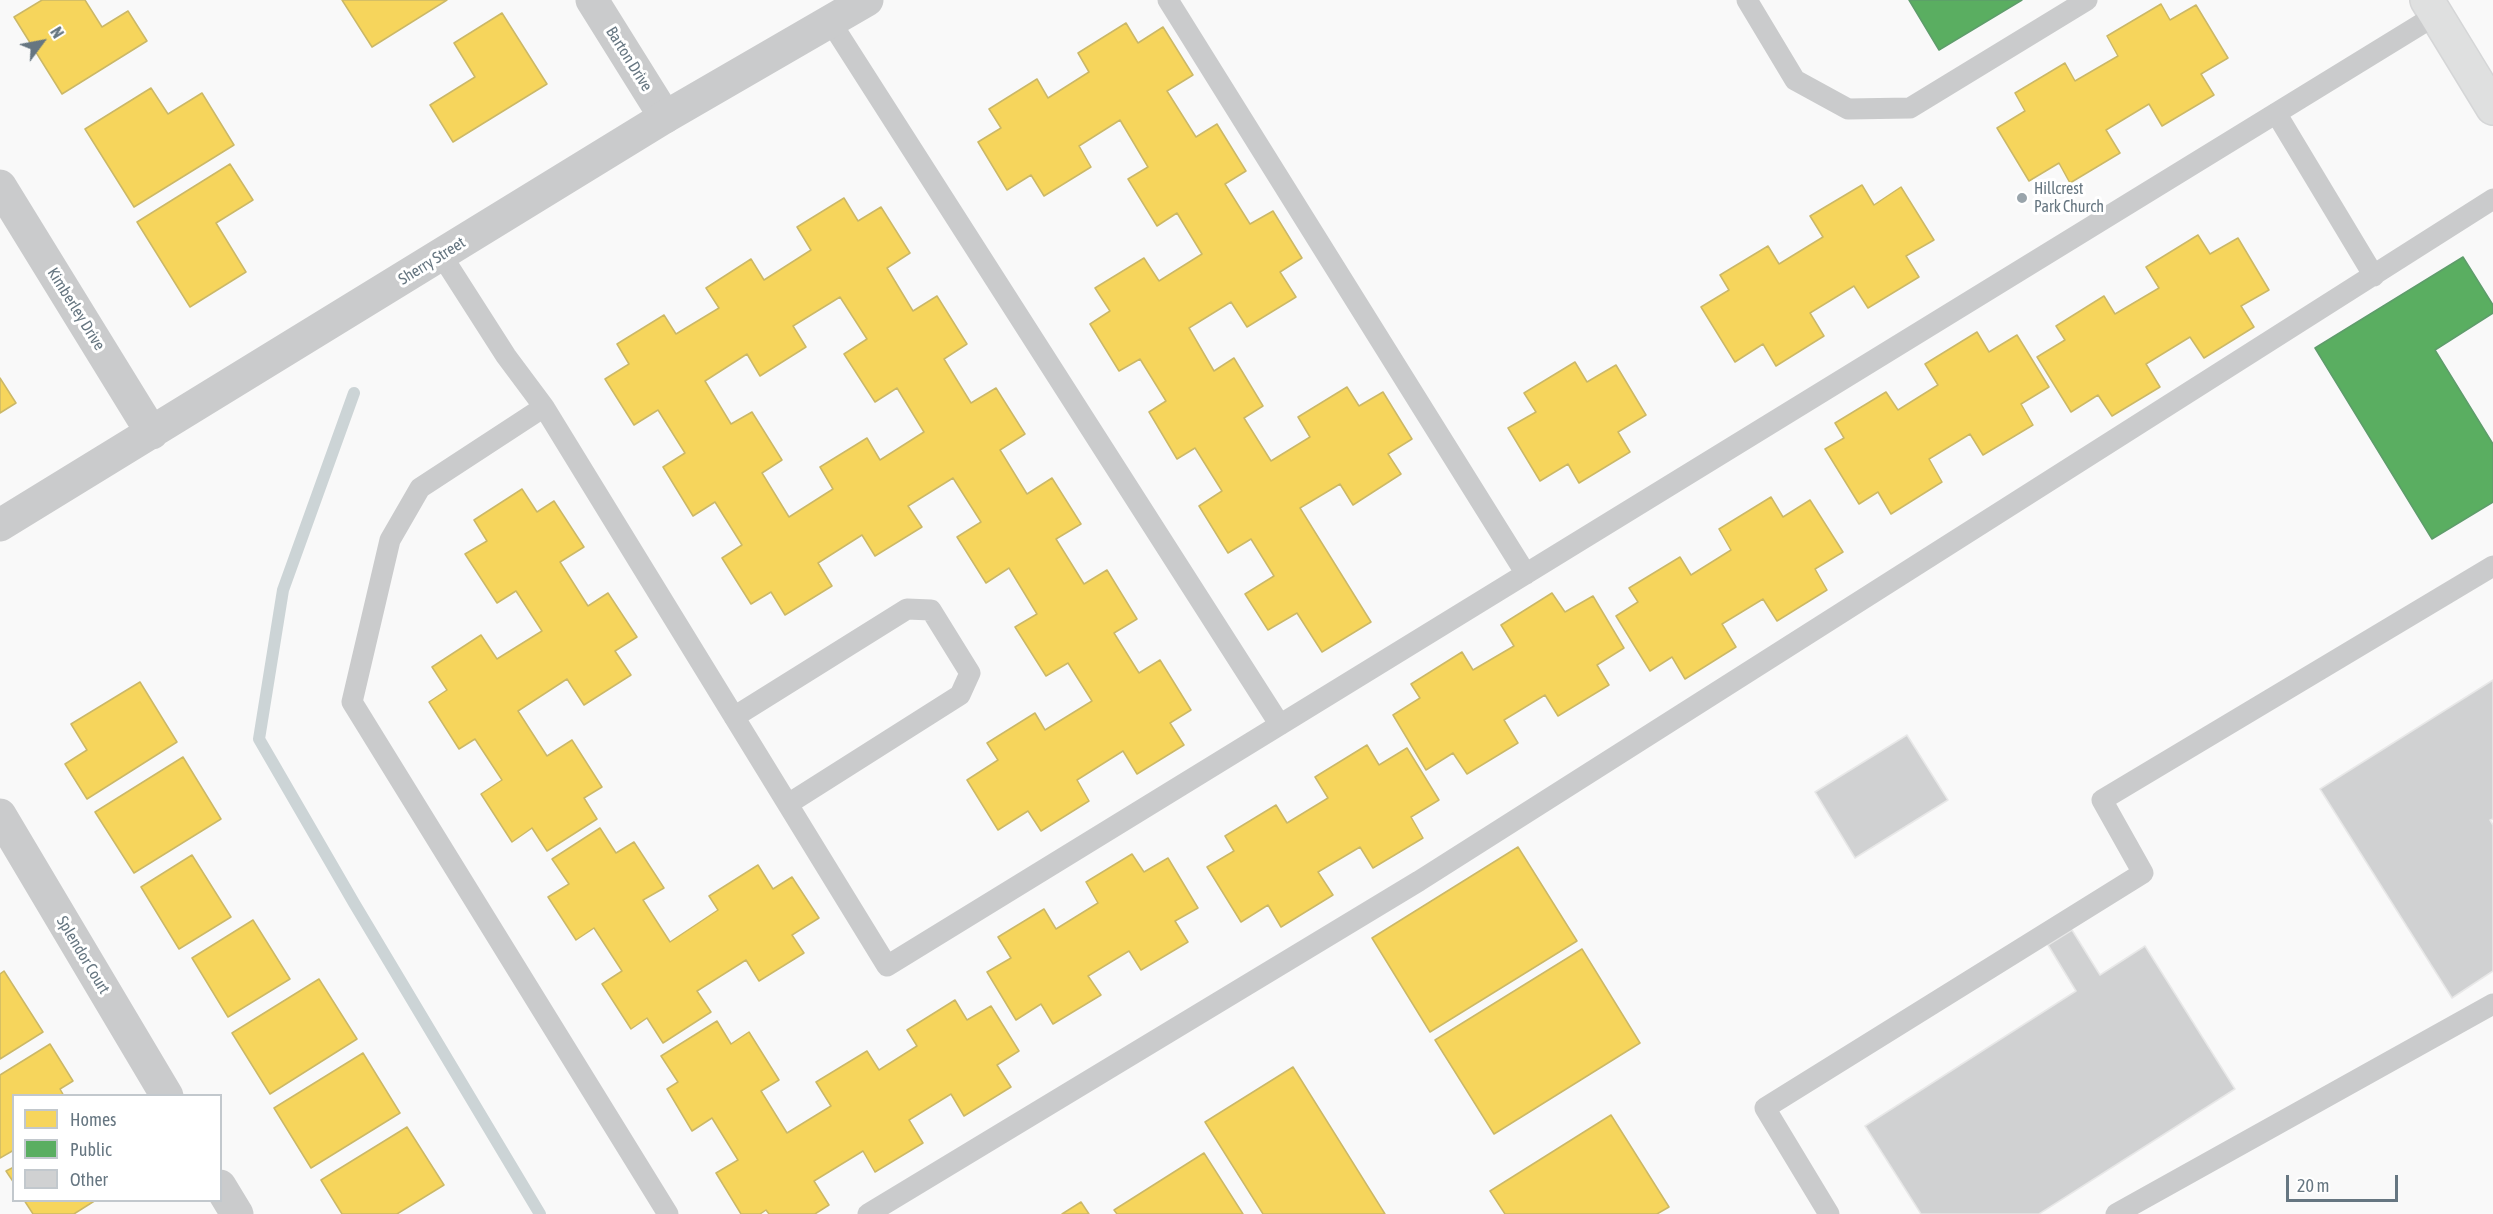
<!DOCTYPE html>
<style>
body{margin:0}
#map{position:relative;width:2493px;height:1214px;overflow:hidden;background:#f9f9f9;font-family:"Asap Condensed",sans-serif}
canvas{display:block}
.legend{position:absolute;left:12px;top:1094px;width:210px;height:108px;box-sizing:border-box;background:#fff;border:2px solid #c2c8cd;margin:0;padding:8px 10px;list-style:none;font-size:18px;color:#667681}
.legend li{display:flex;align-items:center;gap:12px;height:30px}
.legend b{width:30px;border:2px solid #c2c8cd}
.north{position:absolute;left:12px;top:12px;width:60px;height:60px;-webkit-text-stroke:4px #fff;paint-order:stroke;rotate:58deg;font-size:16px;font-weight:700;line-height:24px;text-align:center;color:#667681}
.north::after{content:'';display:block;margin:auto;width:21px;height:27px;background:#667681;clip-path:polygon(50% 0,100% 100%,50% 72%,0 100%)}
.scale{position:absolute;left:2286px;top:1175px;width:112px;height:27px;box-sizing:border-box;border:3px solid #667681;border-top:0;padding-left:8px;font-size:18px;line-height:21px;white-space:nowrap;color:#667681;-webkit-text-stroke:4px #fff;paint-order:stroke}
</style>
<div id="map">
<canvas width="2493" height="1214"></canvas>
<ul class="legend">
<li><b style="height:16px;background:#f6d55c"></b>Homes</li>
<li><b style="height:16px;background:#5aae61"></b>Public</li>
<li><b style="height:16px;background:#d0d1d2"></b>Other</li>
</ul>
<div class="north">N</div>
<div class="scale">20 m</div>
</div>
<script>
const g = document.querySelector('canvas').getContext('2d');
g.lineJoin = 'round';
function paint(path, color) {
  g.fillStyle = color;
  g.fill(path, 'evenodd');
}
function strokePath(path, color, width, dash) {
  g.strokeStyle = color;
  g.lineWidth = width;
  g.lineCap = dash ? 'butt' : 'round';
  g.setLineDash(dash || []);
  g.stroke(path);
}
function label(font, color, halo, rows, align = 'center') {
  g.font = font + ' "Asap Condensed",sans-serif';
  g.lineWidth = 6;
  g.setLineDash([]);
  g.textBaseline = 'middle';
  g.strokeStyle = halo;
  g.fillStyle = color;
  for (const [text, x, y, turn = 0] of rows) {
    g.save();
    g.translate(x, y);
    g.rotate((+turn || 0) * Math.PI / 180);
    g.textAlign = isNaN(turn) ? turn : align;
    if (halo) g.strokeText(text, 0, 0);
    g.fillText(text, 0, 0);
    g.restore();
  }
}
const homes = new Path2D(`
 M42 0H85L102 27 128 11 147 41 62 94 14 17Z
 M342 0H447L372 47Z
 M2161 4 2170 20 2196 5 2228 58 2201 74 2214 95 2162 126 2149 104 2106 130 2120 153 2070 183 2059 163 2029 181 1997 128 2025 111 2015 93 2065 63 2075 81 2118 56 2107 36Z
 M502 13 547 84 453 142 430 105 475 77 454 43Z
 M1126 23 1138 43 1163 27 1193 75 1167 91 1196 137 1217 124 1246 171 1225 184 1250 224 1273 211 1302 258 1280 272 1296 297 1247 327 1231 302 1189 328 1214 371 1234 358 1263 406 1244 418 1271 461 1310 437 1298 417 1347 387 1359 406 1383 392 1412 439 1388 454 1401 474 1353 505 1340 484 1300 508 1371 622 1322 652 1297 613 1268 630 1245 594 1274 576 1251 539 1228 553 1199 506 1222 491 1195 448 1177 459 1149 412 1166 401 1140 359 1119 371 1090 324 1110 311 1095 288 1144 258 1159 281 1202 254 1177 213 1157 226 1128 179 1148 167 1120 120 1079 146 1091 167 1044 196 1031 175 1007 190 978 142 1001 128 989 109 1037 79 1048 98 1089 72 1078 53Z
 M151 88 168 114 202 93 234 145 134 207 85 129Z
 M230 164 253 200 216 223 246 272 190 307 137 222Z
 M1862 185 1874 205 1901 187 1934 240 1906 256 1919 277 1868 308 1854 286 1810 313 1824 336 1776 366 1763 344 1735 362 1701 307 1729 290 1720 275 1768 246 1779 264 1823 237 1810 216Z
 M844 198 858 221 881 207 910 253 887 268 913 311 937 296 967 344 944 359 971 403 996 388 1025 434 1000 450 1027 494 1052 478 1081 524 1056 539 1084 584 1107 570 1137 619 1114 633 1139 673 1160 660 1191 710 1170 723 1184 745 1137 774 1123 751 1077 780 1089 801 1041 831 1028 811 998 830 967 780 998 760 987 743 1035 713 1045 730 1092 701 1068 663 1046 676 1015 627 1037 614 1009 568 986 583 957 537 981 522 953 478 908 506 922 527 875 556 862 535 818 563 832 586 785 615 771 592 751 604 722 558 742 545 715 502 693 516 663 467 685 453 658 410 634 425 605 379 629 364 617 344 664 315 676 334 719 308 706 288 751 259 764 280 811 250 797 227ZM840 297 867 339 844 354 875 402 897 388 924 432 880 460 867 438 820 467 833 489 789 517 762 473 782 460 752 412 731 424 705 381 747 354 760 376 806 347 793 326Z
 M2198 235 2210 254 2238 238 2269 290 2241 306 2254 327 2204 358 2190 337 2146 364 2160 387 2112 416 2098 395 2071 412 2037 357 2065 340 2056 326 2104 296 2115 314 2159 288 2146 267Z
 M1977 332 1989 352 2017 335 2049 387 2021 404 2033 425 1983 455 1970 434 1929 459 1942 482 1891 514 1878 492 1859 504 1825 449 1844 438 1835 423 1886 392 1898 410 1938 385 1925 364Z
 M1575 362 1587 382 1616 365 1646 415 1618 432 1630 452 1579 483 1568 464 1540 481 1508 428 1536 412 1524 393Z
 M0 378 16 403 0 413Z
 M522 489 537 512 554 501 584 547 560 562 588 606 608 593 637 637 615 651 631 675 584 705 567 679 518 711 547 756 572 740 602 787 584 798 597 819 547 851 532 828 512 842 481 794 502 780 475 739 459 749 429 702 447 690 432 667 481 635 497 659 542 631 516 591 497 603 465 554 487 541 474 520Z
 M1771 497 1783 517 1810 500 1843 552 1815 569 1827 590 1777 621 1763 599 1722 624 1736 647 1685 679 1672 657 1650 671 1616 616 1638 602 1629 588 1680 557 1691 575 1731 550 1719 529Z
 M1552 593 1565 612 1593 596 1624 648 1597 665 1609 685 1558 716 1545 695 1504 720 1518 743 1467 774 1453 753 1426 770 1393 715 1420 698 1411 684 1462 652 1473 670 1514 646 1501 625Z
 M140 682 177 742 87 799 65 764 87 750 71 724Z
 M1367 745 1379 765 1407 748 1439 800 1411 817 1423 838 1373 868 1360 847 1318 872 1333 895 1281 927 1268 905 1241 922 1207 867 1234 851 1225 836 1276 805 1287 823 1328 798 1315 777Z
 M183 757 221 819 134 873 95 812Z
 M600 828 616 853 634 842 664 888 643 900 670 942 718 910 709 896 758 865 773 889 792 877 819 918 792 935 804 953 759 981 746 960 697 991 711 1012 663 1043 647 1018 631 1029 602 984 622 971 594 928 576 940 548 897 569 884 552 859Z
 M1518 847 1577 941 1430 1032 1372 938Z
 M1132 854 1144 872 1168 858 1198 908 1175 921 1188 942 1141 970 1129 951 1088 976 1101 995 1053 1024 1041 1004 1016 1020 987 972 1011 958 998 937 1044 909 1056 929 1098 903 1086 882Z
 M192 855 231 917 179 949 141 887Z
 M253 920 290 979 228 1017 192 958Z
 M1582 949 1640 1043 1494 1134 1435 1040Z
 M4 971 43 1032 0 1059V974Z
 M319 979 357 1039 270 1094 232 1033Z
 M955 1000 967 1020 991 1006 1019 1051 997 1065 1011 1087 964 1116 951 1094 909 1120 923 1143 875 1172 863 1151 814 1181 829 1205 815 1214H769L766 1210 760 1214H741L716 1173 738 1160 712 1118 692 1131 667 1089 678 1082 661 1056 717 1021 731 1044 749 1032 779 1080 761 1091 787 1133 831 1106 816 1082 867 1051 879 1070 917 1046 907 1030Z
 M50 1044 73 1081 60 1089 64 1096H14V1150L0 1158V1075Z
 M363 1053 400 1113 311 1168 274 1108Z
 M1293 1067 1385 1214H1263L1205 1122Z
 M1611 1115 1669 1207 1657 1214H1505L1490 1191Z
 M407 1127 444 1185 397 1214H342L321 1180Z
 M1204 1153 1243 1214H1117L1114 1210Z
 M14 1167V1183L6 1171Z
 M24 1200H96L74 1214H33Z
 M1081 1202 1089 1214H1062Z`);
paint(homes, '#f6d55c');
strokePath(homes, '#cbb867', 1.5);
const public = new Path2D(`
 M1909 0H2022L1939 50Z
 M2463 257 2493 305V313L2435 350 2493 444V502L2432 539 2315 348Z`);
paint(public, '#5aae61');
strokePath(public, '#5e9d6b', 1.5);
strokePath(new Path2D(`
 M354 393 283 590 259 739 354 903 540 1214`), '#ccd4d6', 12);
const building = new Path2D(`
 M2493 680V819L2490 820 2493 825V971L2452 998 2320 789Z
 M1907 735 1948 800 1855 858 1815 792Z
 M2072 930 2100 975 2145 946 2235 1089 2039 1214H1921L1865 1126 2076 991 2048 945Z`);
paint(building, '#d0d1d2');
strokePath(building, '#e8e8e8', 1.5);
const secondary = new Path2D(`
 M2427 0 2493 108`);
strokePath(secondary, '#d5d6d7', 36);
strokePath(new Path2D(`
 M1168 0 1526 574
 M1747 0 1795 80 1848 109 1910 108 2087 0
 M830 21 1280 725
 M2276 113 2374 276
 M442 256 506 356 544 407 887 966 2436 15
 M544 407 420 488 390 540 352 702 668 1214
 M734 717 907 609 931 610 970 673 960 695 788 804
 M868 1214 1419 881 2493 199
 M1829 1214 1765 1108 2143 873 2102 800 2493 566
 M2116 1214 2493 1004`), '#cacbcc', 21);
strokePath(new Path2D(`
 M592 0 665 117
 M0 815 167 1096
 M220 1186 237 1214`), '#cacbcc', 33);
strokePath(new Path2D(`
 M0 186 152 433
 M0 525 665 117 867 0`), '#cacbcc', 33);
strokePath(secondary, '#dfe0e0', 33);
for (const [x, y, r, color] of [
 [2022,198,6,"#99a4ab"]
]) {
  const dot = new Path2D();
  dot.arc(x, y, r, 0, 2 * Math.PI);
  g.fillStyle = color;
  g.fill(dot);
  strokePath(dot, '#fff', 2);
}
label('16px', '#667681', '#fff', [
 ["Barton Drive",629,59,58],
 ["Sherry Street",432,261,-32],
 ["Kimberley Drive",76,309,58],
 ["Splendor Court",83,955,59]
]);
label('16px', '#667681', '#fff', [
 ["Hillcrest",2034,189],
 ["Park Church",2034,207]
], 'left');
</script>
